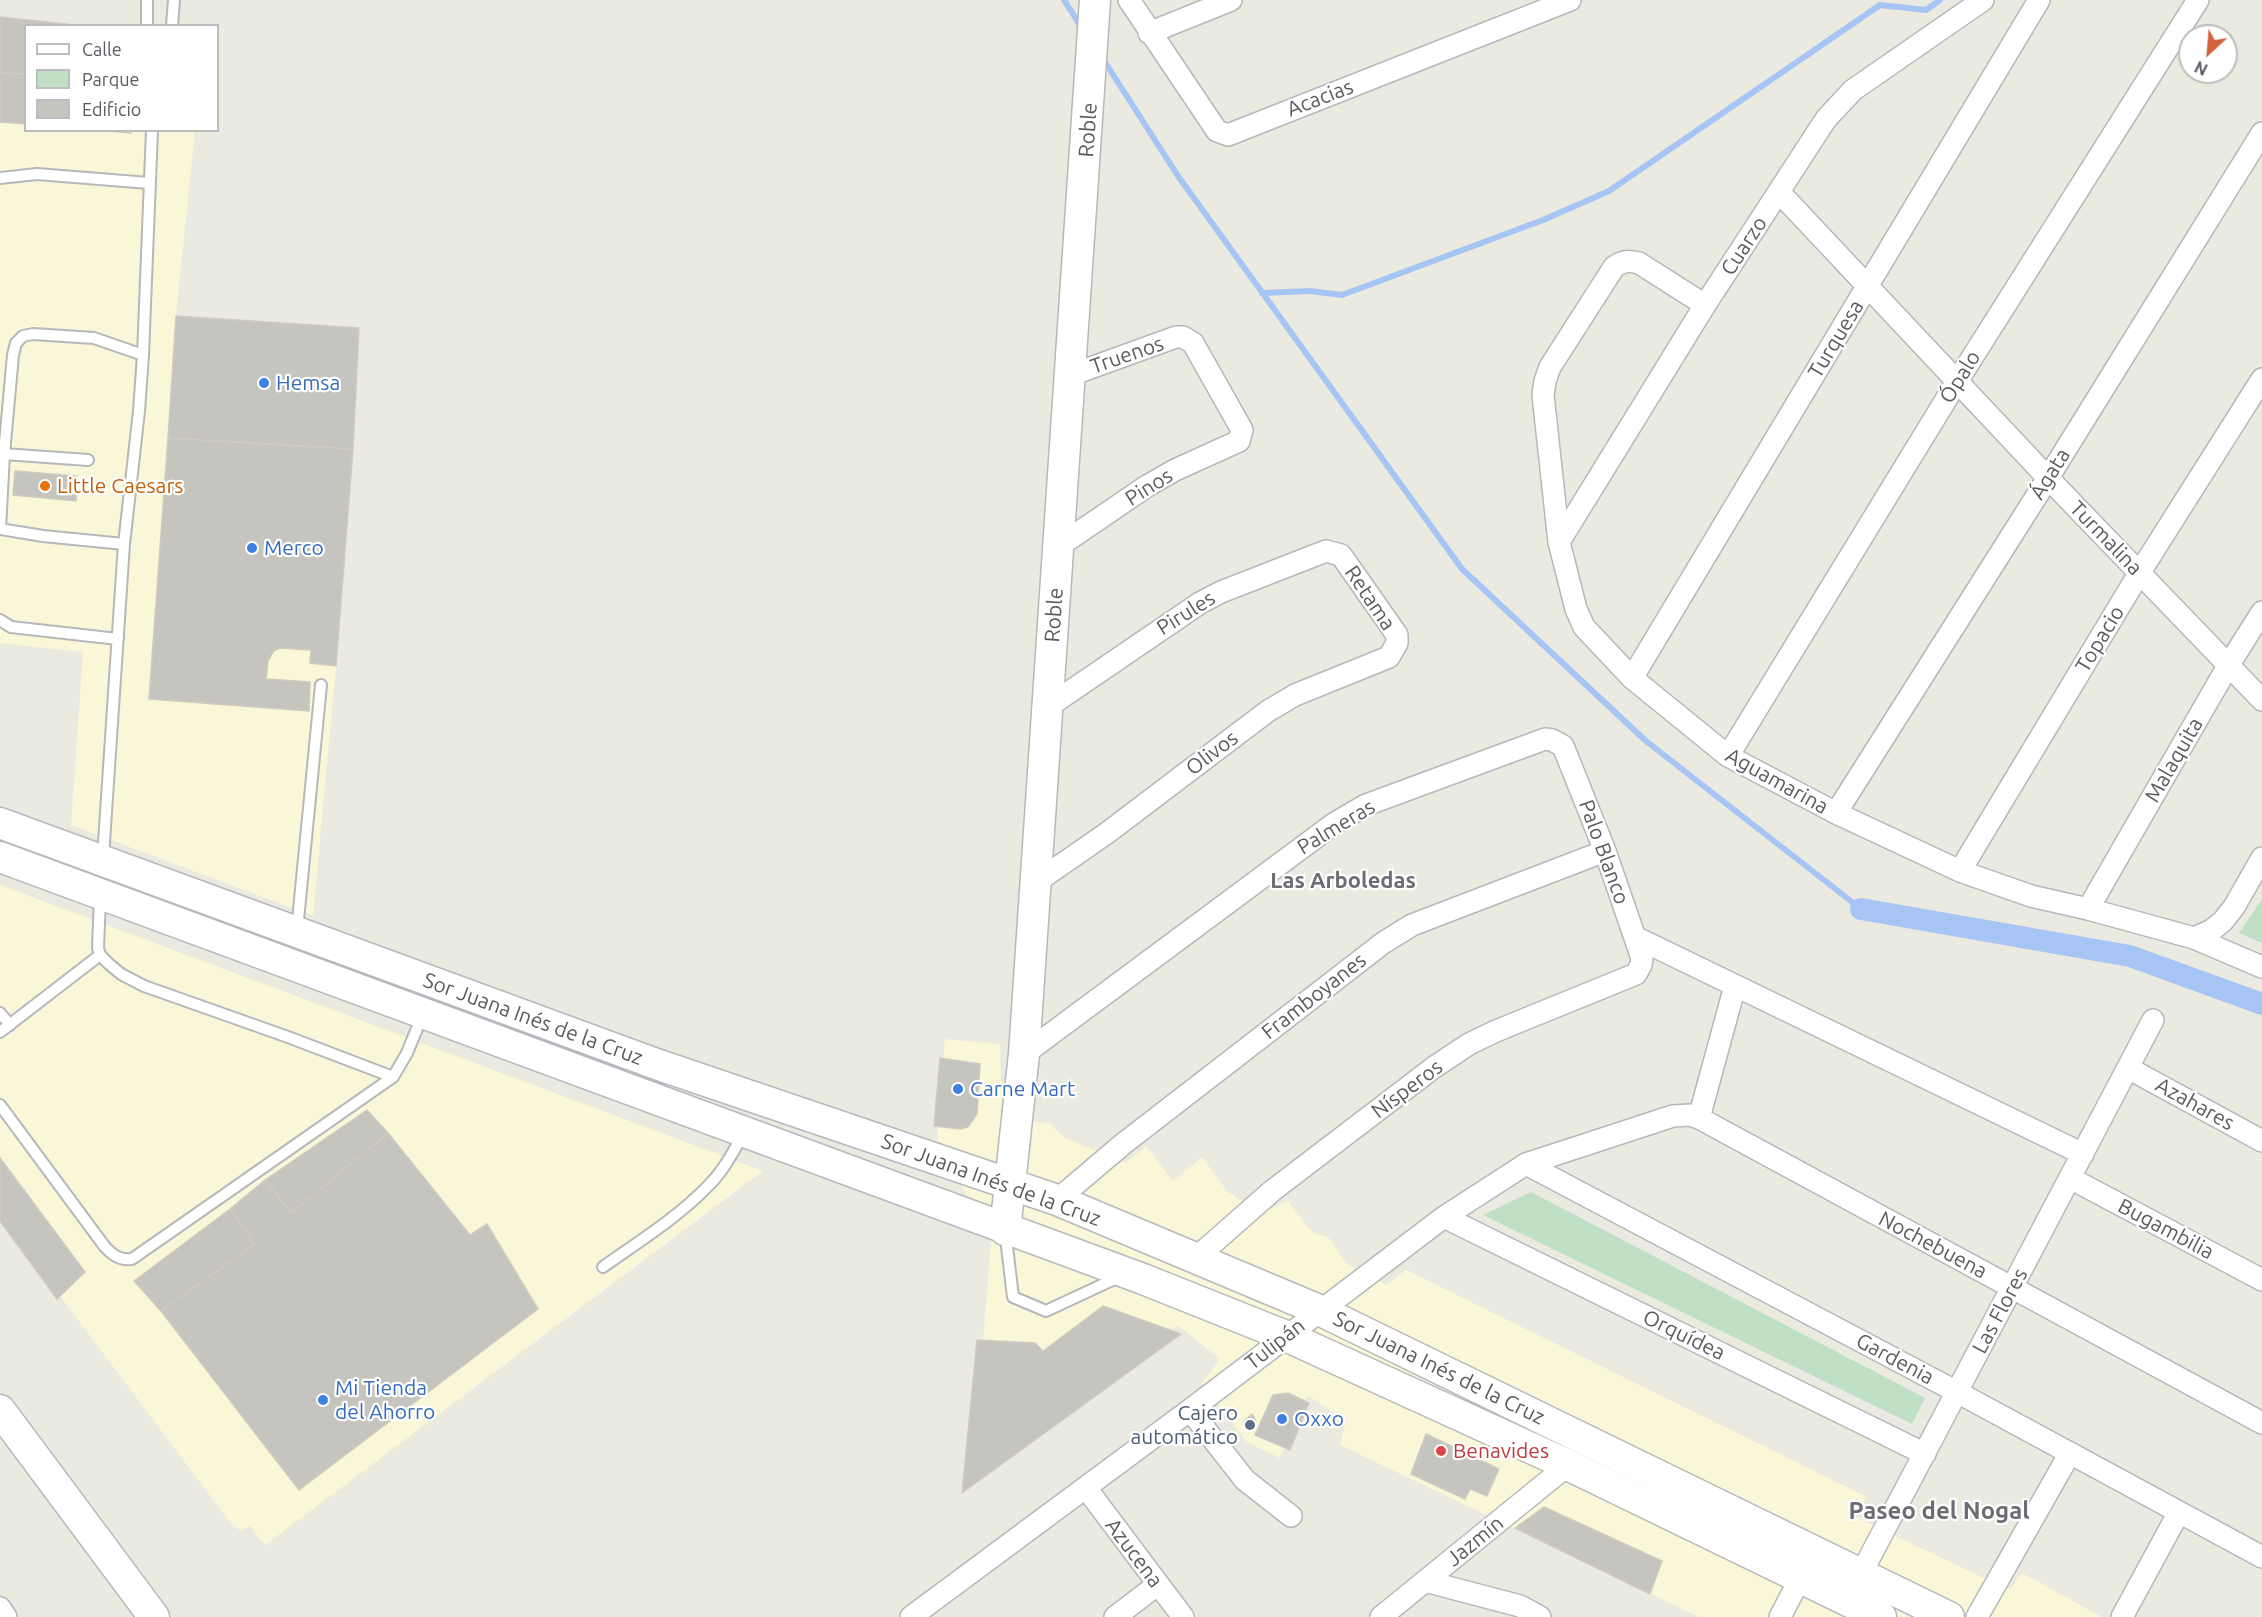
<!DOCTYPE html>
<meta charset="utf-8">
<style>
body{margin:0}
#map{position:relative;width:2262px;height:1617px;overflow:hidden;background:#eaeae0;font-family:Ubuntu,sans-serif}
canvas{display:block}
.legend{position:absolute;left:24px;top:24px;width:195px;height:108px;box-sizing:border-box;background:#fff;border:2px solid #bdbdbf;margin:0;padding:8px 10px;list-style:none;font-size:18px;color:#595b60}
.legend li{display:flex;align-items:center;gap:12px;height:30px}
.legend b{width:30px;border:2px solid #bdbdbf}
.north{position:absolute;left:2178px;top:24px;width:60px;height:60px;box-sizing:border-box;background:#fff;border:2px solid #bdbdbf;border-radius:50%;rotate:206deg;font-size:16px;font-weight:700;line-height:24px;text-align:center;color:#595b60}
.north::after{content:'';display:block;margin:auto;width:21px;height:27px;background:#d4613c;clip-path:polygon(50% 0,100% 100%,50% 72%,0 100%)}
</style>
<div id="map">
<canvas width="2262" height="1617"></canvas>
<ul class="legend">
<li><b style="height:8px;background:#fff"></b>Calle</li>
<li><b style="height:16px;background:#bfe0c4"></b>Parque</li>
<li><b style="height:16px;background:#c6c4be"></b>Edificio</li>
</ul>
<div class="north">N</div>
</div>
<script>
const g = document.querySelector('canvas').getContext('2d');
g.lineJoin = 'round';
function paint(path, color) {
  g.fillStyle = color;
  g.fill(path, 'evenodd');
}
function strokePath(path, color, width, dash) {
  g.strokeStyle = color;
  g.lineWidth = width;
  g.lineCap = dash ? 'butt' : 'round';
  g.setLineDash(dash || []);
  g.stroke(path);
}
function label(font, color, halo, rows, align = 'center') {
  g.font = font + ' Ubuntu,sans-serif';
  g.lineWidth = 4.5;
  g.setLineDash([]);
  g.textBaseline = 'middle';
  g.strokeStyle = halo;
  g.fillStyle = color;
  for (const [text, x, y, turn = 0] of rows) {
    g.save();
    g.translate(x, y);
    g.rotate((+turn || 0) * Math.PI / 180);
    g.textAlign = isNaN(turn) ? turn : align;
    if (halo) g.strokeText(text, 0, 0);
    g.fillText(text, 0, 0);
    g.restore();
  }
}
paint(new Path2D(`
 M0 17 85 25 26 26V130L195 131 176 316 359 328 353 449 336 666 313 916 71 825 83 652 0 643Z
 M0 885 763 1171 265 1545 250 1526 241 1531 229 1521 0 1216Z
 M945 1039 1000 1044 1002 1116 1050 1124 1065 1138 1126 1163 1146 1146 1173 1181 1202 1157 1227 1191 1261 1215 1287 1200 1312 1232 1329 1238 1346 1263 1386 1285 1406 1270 1867 1497 1856 1517 1973 1573 2010 1589 2022 1573 2102 1617H1699L1340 1445 1346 1421 1308 1396 1280 1458 1247 1442 1202 1383 1220 1359 1178 1325 972 1479 991 1241 937 1140Z`), '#f9f7d7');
paint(new Path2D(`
 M2262 899V943L2239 933Z
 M1531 1192 1925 1398 1912 1424 1483 1215Z`), '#bfe0c4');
strokePath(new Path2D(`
 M1064 0 1082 28
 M1103 59 1178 176 1462 569 1646 741 1861 909
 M1262 293 1310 291 1342 295 1543 220 1609 191 1880 5 1926 10 1940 0`), '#a6c5f4', 6);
strokePath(new Path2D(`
 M1861 909 2130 956 2262 1004`), '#a6c5f4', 22);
const building = new Path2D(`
 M0 17 85 26H26V74L0 73Z
 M0 73 26 74V124L0 122Z
 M98 130H132L131 133Z
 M176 316 359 328 353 449 168 438Z
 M168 438 353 449 336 666 310 663 311 650 279 648 273 652 268 661 266 679 310 682 309 711 149 699Z
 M15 471 77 476 76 501 13 495Z
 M940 1058 980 1064 977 1114 968 1127 960 1129 934 1126Z
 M367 1110 388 1133 291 1213 265 1180Z
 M388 1133 470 1235 487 1224 538 1309 299 1490 161 1311 255 1244 230 1209 265 1180 291 1213Z
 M0 1158 85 1272 57 1299 0 1221Z
 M230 1209 255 1244 161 1311 134 1281Z
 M1103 1306 1181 1334 962 1493 977 1340 1035 1343 1043 1351Z
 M1288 1393 1309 1403 1290 1450 1255 1435 1273 1395Z
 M1252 1414 1256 1421 1249 1429 1244 1421Z
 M1426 1434 1499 1469 1487 1496 1470 1489 1465 1499 1411 1474Z
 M1544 1507 1662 1561 1650 1594 1515 1528Z`);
paint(building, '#c6c4be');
strokePath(building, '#ceccc0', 1.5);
const lane = new Path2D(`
 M147 26V0
 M172 26 174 0
 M0 178 37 174 149 183
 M143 355 152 130
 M4 454 88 460
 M0 529 4 454 13 355 16 343 23 336 33 334 94 338 143 355 139 411 124 544 103 857
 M0 529 43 536 124 544
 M0 620 11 627 118 639
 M100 898 98 948 100 955 109 964 121 974 144 986 288 1037 393 1077 407 1053 423 1014
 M297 930 321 685
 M0 1013 10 1025
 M0 1032 100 955
 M0 1105 105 1247C114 1256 119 1260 132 1259L393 1077
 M1005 1230 1013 1297 1046 1311 1121 1276
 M603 1267C638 1242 677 1218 707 1187 723 1172 733 1152 744 1133`);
const street = new Path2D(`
 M1129 0 1217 131 1228 135 1570 0
 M1149 33 1231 0
 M1779 192 2048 478 2262 700
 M1705 305 1639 263C1628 260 1623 261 1614 267L1550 367 1545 381 1543 395 1559 542 1576 609 1584 627 1632 678 1728 756 1836 813 1960 871 2031 896 2088 909 2194 938 2212 930 2223 921 2234 907 2262 858
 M1559 542 1705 305 1826 119 1853 90 1983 0
 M1059 546 1147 486 1175 470 1239 441 1242 430 1193 343 1183 337H1176L1071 375
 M1632 678 2039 0
 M1728 756 1958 380 2198 0
 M1836 813 2048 478 2262 133
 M1960 871 2140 572 2262 379
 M1035 883 1107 833 1268 711 1295 695 1389 657 1397 643V635L1341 555 1326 551 1221 592 1200 603 1046 708
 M2088 909 2228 666 2262 612
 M1635 937 2083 1154
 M2194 938 2262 967
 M1024 1054 1335 823 1366 805 1545 739 1552 740 1563 746 1605 851 1642 958 1641 965 1636 974 1496 1031 1469 1044 1433 1068 1272 1191 1197 1257
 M2128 1068 2262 1141
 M1699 1118 1735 986
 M1526 1164 1957 1392 2262 1557
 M2070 1178 2262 1280
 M1057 1200 1123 1144 1383 943 1412 925 1605 851
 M1444 1217 1925 1454
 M1190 1410 1245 1480 1291 1516
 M1086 1488 1183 1617
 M1425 1581 1520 1606 1540 1617
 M1855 1585 2153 1020
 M0 1608 6 1617
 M911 1617 1190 1410 1444 1217 1526 1164 1673 1116 1690 1115 1699 1118 2262 1423
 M1115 1617 1157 1585
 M1381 1617 1568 1465
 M1780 1617 1806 1567
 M1977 1617 2070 1453
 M2122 1617 2179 1512`);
const secondary = new Path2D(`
 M0 823 659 1065 1057 1200 1319 1310 1949 1617
 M0 857 1143 1279 1286 1336 1459 1415 1568 1465 1881 1617
 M1005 1230 1024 1054 1095 0
 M0 1410 154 1617`);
strokePath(lane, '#b6b7bc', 14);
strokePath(street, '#b6b7bc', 24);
strokePath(secondary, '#b6b8be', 33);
strokePath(lane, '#fff', 10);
strokePath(street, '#fff', 21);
strokePath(secondary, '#fff', 30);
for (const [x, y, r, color] of [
 [264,383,6,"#3f7fe0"],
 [45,486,6,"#e8710a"],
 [252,548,6,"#3f7fe0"],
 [958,1089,6,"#3f7fe0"],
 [323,1400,6,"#3f7fe0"],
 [1282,1419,6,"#3f7fe0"],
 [1250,1425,6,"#5c6f8a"],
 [1441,1451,6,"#e0444e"]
]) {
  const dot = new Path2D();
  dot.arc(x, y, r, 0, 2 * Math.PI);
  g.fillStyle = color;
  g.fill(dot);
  strokePath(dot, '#fff', 2);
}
label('21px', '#595b60', '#fff', [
 ["Acacias",1320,98,-21],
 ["Roble",1088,130,-86],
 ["Cuarzo",1744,246,-57],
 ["Turquesa",1836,339,-59],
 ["Truenos",1127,355,-19],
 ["Ópalo",1960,377,-58],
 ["Ágata",2050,474,-58],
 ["Pinos",1149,487,-32],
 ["Turmalina",2106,538,46],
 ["Retama",1370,598,56],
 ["Pirules",1186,613,-32],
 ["Roble",1054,615,-86],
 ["Topacio",2100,639,-59],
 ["Olivos",1212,753,-37],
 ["Malaquita",2174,760,-60],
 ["Aguamarina",1777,781,29],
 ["Palmeras",1336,827,-31],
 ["Palo Blanco",1604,852,70],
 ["Framboyanes",1314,996,-38],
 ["Sor Juana Inés de la Cruz",533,1019,20],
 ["Nísperos",1407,1089,-37],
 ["Azahares",2195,1104,29],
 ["Sor Juana Inés de la Cruz",991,1180,20],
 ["Bugambilia",2166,1229,28],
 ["Nochebuena",1933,1245,28],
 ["Las Flores",2000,1311,-62],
 ["Orquídea",1684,1335,26],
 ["Tulipán",1275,1344,-38],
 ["Gardenia",1895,1359,28],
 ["Sor Juana Inés de la Cruz",1439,1368,26],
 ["Jazmín",1475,1541,-39],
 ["Azucena",1134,1553,53]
]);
label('21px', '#366cbe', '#fff', [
 ["Hemsa",276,383],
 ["Merco",264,548],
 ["Carne Mart",970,1089],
 ["Mi Tienda",335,1388],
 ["del Ahorro",335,1412],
 ["Oxxo",1294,1419]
], 'left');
label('21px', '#c56008', '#fff', [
 ["Little Caesars",57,486]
], 'left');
label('21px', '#4e5e75', '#fff', [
 ["Cajero",1238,1413],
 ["automático",1238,1437]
], 'right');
label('21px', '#be3a42', '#fff', [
 ["Benavides",1453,1451]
], 'left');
label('bold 22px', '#6a6d72', '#fff', [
 ["Las Arboledas",1343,881]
]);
label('bold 24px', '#6a6d72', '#fff', [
 ["Paseo del Nogal",1939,1511]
]);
</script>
